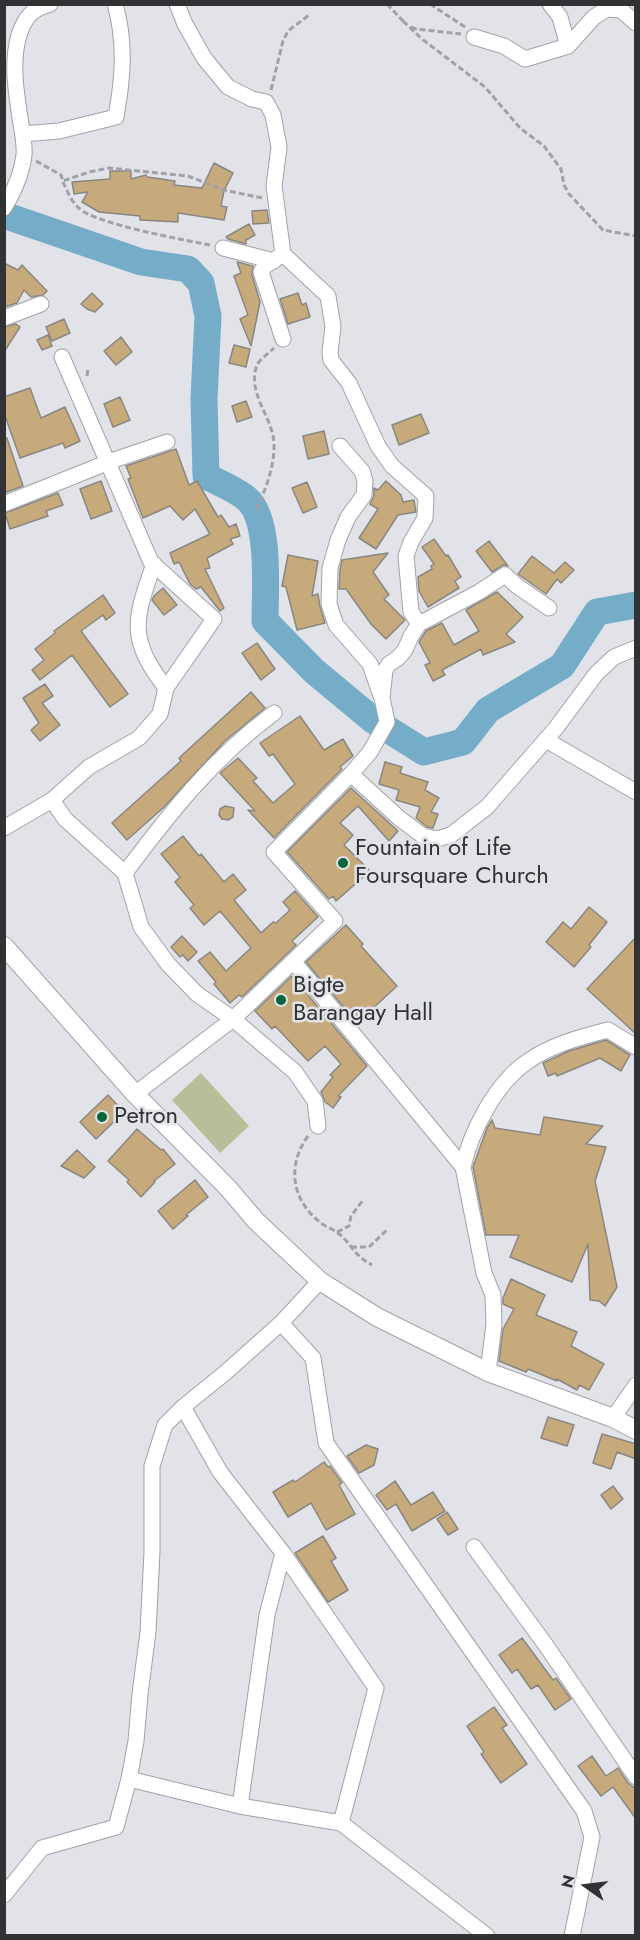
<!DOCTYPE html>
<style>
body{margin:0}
#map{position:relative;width:640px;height:1940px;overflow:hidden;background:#e1e3e9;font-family:Jost,sans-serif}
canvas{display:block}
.frame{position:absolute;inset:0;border:6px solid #313234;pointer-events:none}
.north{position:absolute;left:556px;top:1856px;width:60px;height:60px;-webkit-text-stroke:4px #e1e3e9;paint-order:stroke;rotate:284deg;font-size:16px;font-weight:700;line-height:24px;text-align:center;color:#313234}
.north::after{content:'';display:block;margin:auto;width:21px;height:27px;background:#313234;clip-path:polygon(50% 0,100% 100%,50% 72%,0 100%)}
</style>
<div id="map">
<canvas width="640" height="1940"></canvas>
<div class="frame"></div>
<div class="north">N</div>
</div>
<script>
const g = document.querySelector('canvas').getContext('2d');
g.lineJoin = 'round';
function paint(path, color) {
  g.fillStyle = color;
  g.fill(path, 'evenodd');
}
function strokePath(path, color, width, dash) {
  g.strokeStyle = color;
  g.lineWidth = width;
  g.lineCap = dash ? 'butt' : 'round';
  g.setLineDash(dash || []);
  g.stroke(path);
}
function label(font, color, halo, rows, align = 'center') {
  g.font = font + ' Jost,sans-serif';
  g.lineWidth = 5;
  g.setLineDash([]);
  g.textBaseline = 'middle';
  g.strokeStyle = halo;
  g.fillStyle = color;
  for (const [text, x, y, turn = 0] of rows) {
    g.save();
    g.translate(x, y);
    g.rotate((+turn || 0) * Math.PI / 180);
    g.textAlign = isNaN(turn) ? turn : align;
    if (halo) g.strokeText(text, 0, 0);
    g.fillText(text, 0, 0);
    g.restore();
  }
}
paint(new Path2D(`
 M201 1073 249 1126 220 1153 172 1100Z`), '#b8be97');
strokePath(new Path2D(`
 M4 215 141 262 188 269 201 283 208 316 204 399 206 476C217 482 237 490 247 499 271 520 265 591 265 621L314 671 373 720 424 752 463 742 488 710 562 666 597 612 636 605`), '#75acc7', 27);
const building = new Path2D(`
 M214 163 233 173 224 191 221 206 227 207 224 220 178 213V222L140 220V216L99 212 82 202 88 192 74 194 72 182 110 179V171H131V179L146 175 147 177 175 181 174 185 202 188Z
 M267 210 269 223 253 224 252 211Z
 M249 224 255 235 246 240V244L228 239 226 237Z
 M237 262 253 266 252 275 260 302 251 346 240 319 248 315 234 276 241 273Z
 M4 263 18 270 22 265 47 291 43 295 31 297 24 290 17 303 4 307Z
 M92 293 103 304 95 312 87 309 81 304Z
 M298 293 302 305 306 303 310 317 288 324 280 299Z
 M64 319 70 333 52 341 46 327Z
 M16 324 20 327 4 352V327Z
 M48 335 52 346 42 350 37 340Z
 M121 337 132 352 116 365 104 351Z
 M234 345 250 349 246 367 229 363Z
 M30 388 41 418 65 407 80 441 65 448 63 443 20 458 4 413V397Z
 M120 397 130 420 113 427 104 404Z
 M246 401 252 417 237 422 232 406Z
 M421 414 429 433 399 445 392 425Z
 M324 431 329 454 308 459 303 436Z
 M7 438 23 486 4 493V439Z
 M176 449 189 485 197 481 218 517 221 515 229 527 236 524 240 536 230 539 233 544 207 558 210 568 205 569 224 608 220 611 201 587 196 589 190 584 179 562 174 564 170 553 210 534 195 509 183 520 170 506 143 518 128 479 131 478 126 466Z
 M101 481 112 511 91 519 80 489Z
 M386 481 401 495 403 502 414 500 416 512 398 515 376 549 359 538 378 509 370 504 374 496V488L378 490Z
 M307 482 317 507 303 513 292 488Z
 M58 493 63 505 46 511 48 516 10 529 5 513Z
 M434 539 446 556 448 555 461 577 455 581 459 588 428 607 419 591 418 577 432 569 431 566 434 564 422 547Z
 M489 541 508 566 503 565 492 572 476 551Z
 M388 553 373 572 389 595 384 599 405 620 386 639 371 624 346 589H339L340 570 342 560Z
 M288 555 318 561 312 596 318 594 320 607 325 623 297 630 286 587 282 586Z
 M532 556 554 573 565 562 574 570 561 583 557 579 546 594 518 574Z
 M163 588 177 605 164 615 152 600 154 596Z
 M497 592 523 617 506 634 515 642 483 655 481 649 442 670 445 675 433 681 425 665 430 663 419 642 426 631 442 623 454 645 479 631 466 610Z
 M103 595 115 613 106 620 103 615 81 631 128 694 110 707 72 655 40 680 32 670 44 660 35 649 55 633 54 631Z
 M257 643 275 669 261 680 242 653Z
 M45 684 53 696 42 703 60 725 40 741 31 730 39 723 23 698Z
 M251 692 265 708 225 741 164 807 127 840 112 823 181 761 179 758Z
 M300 716 324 750 343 739 353 756 340 767 342 769 274 838 248 810 255 811 220 773 238 758 257 778 253 781 273 803 295 784 273 754 269 756 260 743Z
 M385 762 402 767 400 773 428 782 425 790 439 798 431 812 438 814 433 828 427 827 416 818 420 807 396 800 399 790 379 784Z
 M351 788 398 831 389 841 358 806 340 823 353 835 344 845 370 871 336 901 333 896 329 899 287 852Z
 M225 806 234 808 233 817 228 820 222 819 219 815 220 809Z
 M183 836 199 856 201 854 224 882 233 874 246 890 234 900 261 933 273 922 276 923 290 910 283 902 295 891 318 917 292 941 296 945 242 997 239 995 230 1003 214 984 216 982 198 961 210 952 226 971 251 948 220 911 204 925 190 908 194 905 175 882 180 877 161 854Z
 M589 907 607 922 589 945 591 947 574 967 546 942 563 922 571 929Z
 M346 925 363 944 361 946 397 986 357 1023 306 962Z
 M182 936 197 952 188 961 183 955 180 957 171 947Z
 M636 937V1034L587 989Z
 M292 976 367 1066 338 1096 341 1097 333 1108 325 1102 321 1092 333 1077 330 1075 341 1064 325 1046 308 1061 275 1026 272 1029 255 1011Z
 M606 1040 630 1055 621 1071 600 1058 557 1076 556 1073 548 1076 543 1063 569 1051Z
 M108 1095 124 1112 96 1139 80 1122Z
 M544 1117 603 1126 586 1144 606 1147 595 1181 617 1287 605 1306 599 1301 590 1300 588 1244 572 1282 510 1257 519 1235H486L473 1167 487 1128 492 1120 495 1128 540 1135Z
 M137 1129 161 1150 163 1149 175 1164 154 1181 155 1182 141 1197 127 1182 129 1180 108 1161Z
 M77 1150 95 1167 84 1178 61 1166Z
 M195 1180 208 1197 186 1215 188 1216 173 1229 158 1211Z
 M511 1279 545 1295 536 1315 577 1332 571 1346 604 1364 589 1390 579 1385 577 1390 557 1379V1381L528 1369 526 1372 499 1361 503 1329 514 1309 503 1304V1298Z
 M548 1417 574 1425 567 1446 541 1438Z
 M602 1434 636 1444V1459L617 1452 611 1469 593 1463Z
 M366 1445 378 1449 374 1465 359 1473 347 1456Z
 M324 1462 328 1467 330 1466 342 1483 339 1485 355 1514 326 1530 311 1503 288 1517 273 1492 293 1480 295 1482Z
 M395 1481 411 1505 433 1492 445 1511 412 1531 396 1504 387 1510 376 1495Z
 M613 1486 623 1499 611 1509 601 1495Z
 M447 1512 458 1529 448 1535 437 1519Z
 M323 1536 336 1558 331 1561 348 1590 328 1602 295 1553Z
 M522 1638 553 1680 556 1678 571 1699 555 1710 538 1685 531 1689 517 1669 512 1673 499 1655Z
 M494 1707 507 1725 502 1728 527 1764 501 1783 481 1754 484 1752 467 1726Z
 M592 1756 606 1776 618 1768 628 1783 636 1789V1819L613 1787 601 1796 578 1766Z`);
paint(building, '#c6aa7c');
strokePath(building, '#8a8781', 1.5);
const minor = new Path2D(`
 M177 4 185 24 204 58 228 87 252 99 266 102 273 115 279 147 274 186 283 254 328 296 333 327 330 352 331 360 349 383 378 446 392 466 426 496 425 518 411 542 406 556 411 612 419 624
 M550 4 560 17 568 46
 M607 9 621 10 636 23
 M474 37 504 46 525 59 568 46 594 17 607 9 606 4
 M23 134 59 131 116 117C123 78 126 43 115 4
 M4 208C13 193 22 173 24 155 25 144 22 130 20 118 16 90 11 63 19 35 25 17 32 9 50 4
 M223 248 274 261
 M4 318 41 304
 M283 339 261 272 265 266 283 254
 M340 446 362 471 365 481 364 495 348 517 338 540 330 568 329 604 336 625 370 664 381 696
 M4 504 114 460 167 442
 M154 564C134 620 128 639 166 688
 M546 740 636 792
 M351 774 399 818 423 836 437 839 451 835 487 807 556 728 596 674 614 657 636 648
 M52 800 65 819 125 873 141 927 168 964 197 994 233 1019 295 1072 315 1101 318 1126
 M4 828 52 800 89 767 139 738 160 714 166 688 214 619 151 562 62 357
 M125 873C169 814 214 757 274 713
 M293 961 463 1167
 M135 1094 233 1019 335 921 274 852 351 774 370 752 387 722 382 698 385 670 389 664 398 658 405 650 411 636 419 624 479 592 505 575 517 586 549 608
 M281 1323 313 1358 326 1443 584 1811 592 1837 572 1936
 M488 1372 494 1324 493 1295 484 1273 463 1167C471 1131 496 1083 527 1062 550 1045 581 1037 608 1030L636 1047
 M183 1407 220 1472 283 1553 267 1615 240 1806
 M613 1418 636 1385
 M474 1547 545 1644 636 1777
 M283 1553 376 1688 341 1823 487 1936
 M129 1779 240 1806 341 1823
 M4 1895 42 1848 116 1827 129 1779 136 1741 140 1694 148 1632 152 1552V1466L165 1425 183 1407 225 1373 281 1323 320 1281`);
const major = new Path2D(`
 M4 946 135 1094 228 1188 256 1221 320 1281 377 1317 488 1372 613 1418 636 1430`);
strokePath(minor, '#a1a2a8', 17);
strokePath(major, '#a1a2a8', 20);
strokePath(new Path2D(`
 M387 4 403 21
 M430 4 465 27
 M403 21 422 39 485 87 520 128 544 146 561 169 564 185 569 194 603 230 636 236
 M411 27 416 29 461 34
 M271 90 283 41 288 31 309 15
 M36 161 61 175 63 181 89 172 109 168 188 176 224 190 262 198
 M63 182C67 191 72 203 80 209 97 224 184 240 210 245
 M87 376 88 369
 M256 510C265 491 274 468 274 447 275 418 246 395 257 365 260 359 269 353 274 348
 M308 1136C286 1166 292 1201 321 1223 326 1227 333 1229 338 1233 352 1244 353 1255 372 1265
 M337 1232 349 1226 351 1216 363 1200
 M351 1247H369L387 1230`), '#a1a2a7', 3, [6, 3]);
strokePath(minor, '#fff', 15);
strokePath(major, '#fff', 18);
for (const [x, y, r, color] of [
 [343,863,6,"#05673b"],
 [281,1000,6,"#05673b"],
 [102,1117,6,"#05673b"]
]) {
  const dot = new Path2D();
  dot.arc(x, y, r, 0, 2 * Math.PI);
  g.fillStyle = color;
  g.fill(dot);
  strokePath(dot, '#e1e3e9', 2);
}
label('24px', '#313234', '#e1e3e9', [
 ["Fountain of Life",355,849],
 ["Foursquare Church",355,877],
 ["Bigte",293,986],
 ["Barangay Hall",293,1014],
 ["Petron",114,1117]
], 'left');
</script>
